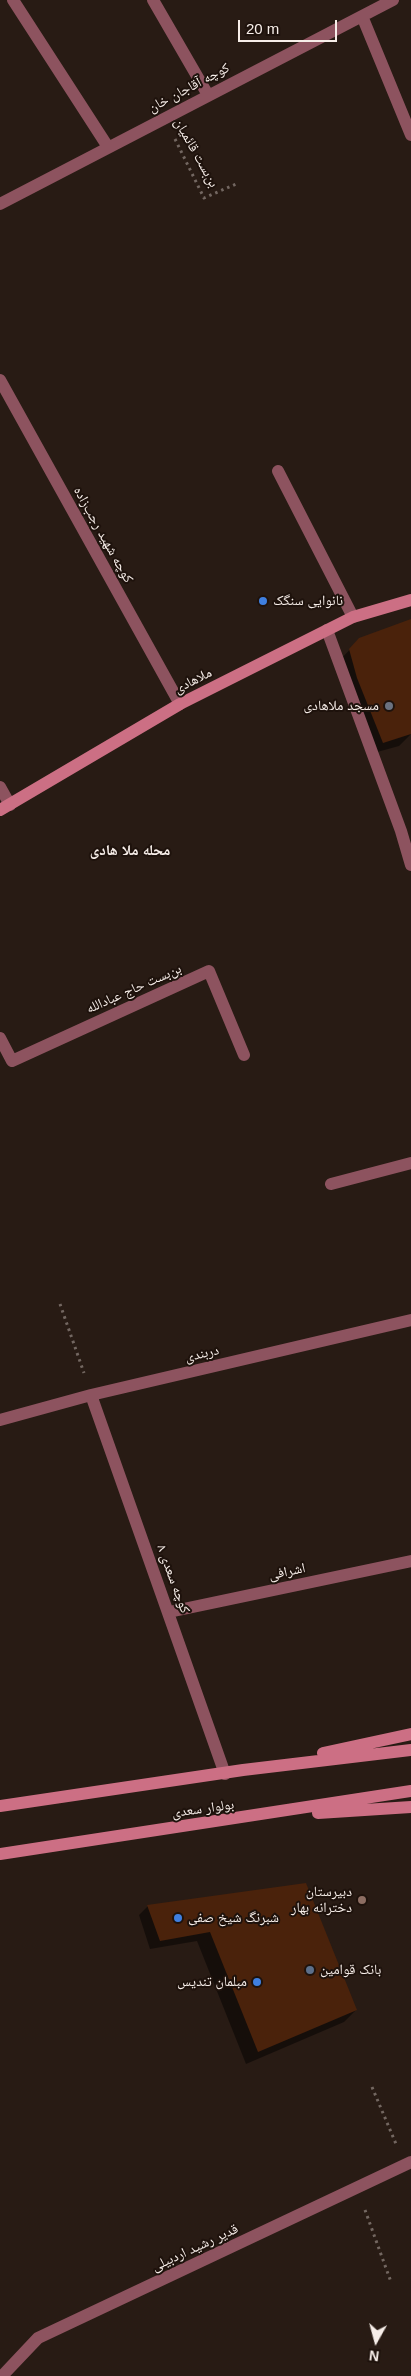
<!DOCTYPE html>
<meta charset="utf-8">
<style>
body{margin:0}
#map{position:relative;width:411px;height:2376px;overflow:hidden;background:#281b14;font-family:Arial,sans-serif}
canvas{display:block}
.north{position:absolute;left:351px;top:2316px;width:50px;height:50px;-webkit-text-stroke:4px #1e120c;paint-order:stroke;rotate:187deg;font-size:14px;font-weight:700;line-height:20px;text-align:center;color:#f7eee9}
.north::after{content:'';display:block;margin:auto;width:18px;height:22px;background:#f7eee9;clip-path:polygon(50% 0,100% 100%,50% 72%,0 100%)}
.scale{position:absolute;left:238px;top:20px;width:99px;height:22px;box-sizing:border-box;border:2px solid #f7eee9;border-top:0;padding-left:6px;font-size:15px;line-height:18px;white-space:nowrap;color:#f7eee9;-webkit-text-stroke:4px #1e120c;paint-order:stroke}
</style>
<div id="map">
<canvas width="411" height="2376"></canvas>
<div class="north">N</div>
<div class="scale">20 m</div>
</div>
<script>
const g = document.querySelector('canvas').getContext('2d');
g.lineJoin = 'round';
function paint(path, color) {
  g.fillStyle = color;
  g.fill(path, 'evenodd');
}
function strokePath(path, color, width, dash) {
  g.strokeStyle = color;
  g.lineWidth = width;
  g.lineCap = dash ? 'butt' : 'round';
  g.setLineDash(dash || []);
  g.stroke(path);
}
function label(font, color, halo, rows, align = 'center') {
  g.font = font + ' Arial,"Noto Naskh Arabic",sans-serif';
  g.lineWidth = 4;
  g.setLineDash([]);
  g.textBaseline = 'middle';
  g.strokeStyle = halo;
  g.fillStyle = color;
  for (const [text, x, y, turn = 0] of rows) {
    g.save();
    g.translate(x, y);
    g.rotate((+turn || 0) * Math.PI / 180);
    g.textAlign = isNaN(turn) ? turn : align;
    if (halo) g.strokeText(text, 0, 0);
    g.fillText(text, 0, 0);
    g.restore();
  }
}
paint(new Path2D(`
 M411 620V734L399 746 370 754 338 662 360 639Z
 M306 1884 356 2010 344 2022 246 2064 197 1941 150 1949 139 1915 148 1906Z`), '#0007');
paint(new Path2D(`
 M411 619V734L383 743 357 678 349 649 359 638Z
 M306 1883 357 2010 258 2052 210 1932 160 1941 147 1905Z`), '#4a220b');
strokePath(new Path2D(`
 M175 139 204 198 236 184
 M60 1304 84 1373
 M372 2087 396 2144
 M365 2210 391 2282`), '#736761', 3, [2.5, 4]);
strokePath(new Path2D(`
 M13 0 108 147
 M153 0 208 95
 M362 16 411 135
 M0 204 393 0
 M0 380 180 704
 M278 471 353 617
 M327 630 401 831 411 865
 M0 787 10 805
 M0 1038 12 1061 209 971 244 1055
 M331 1184 411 1163
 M91 1395 225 1774
 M0 1420 91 1395 411 1320
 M169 1612 411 1561
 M2 2376 38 2338 411 2162`), '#8d535f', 12);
strokePath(new Path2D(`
 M0 810 180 704 353 617 411 600
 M323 1753 411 1734
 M0 1806 243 1770 411 1750
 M318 1813 411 1807
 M0 1854 411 1791`), '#cc6f84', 12);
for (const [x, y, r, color] of [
 [263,601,5,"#3f7fe0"],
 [389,706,5,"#6b7280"],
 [362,1900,5,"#8d6e63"],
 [178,1918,5,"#3f7fe0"],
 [310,1970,5,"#5c6f8a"],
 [257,1982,5,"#3f7fe0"]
]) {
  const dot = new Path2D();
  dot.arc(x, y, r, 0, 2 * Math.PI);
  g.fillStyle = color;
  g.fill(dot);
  strokePath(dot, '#1e120c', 2);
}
label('14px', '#f7eee9', '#1e120c', [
 ["کوچه آقاجان خان",189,88,-28],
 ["بن‌بست قائمیان",196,153,61],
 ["کوچه شهید رجب‌زاده",103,535,61],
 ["ملاهادی",193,681,-27],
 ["بن‌بست حاج عبادالله",134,989,-24],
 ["دربندی",202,1354,-13],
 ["اشرافی",287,1572,-12],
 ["کوچه سعدی ۸",173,1579,70],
 ["بولوار سعدی",203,1809,-8],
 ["قدیر رشید اردبیلی",195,2248,-25]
]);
label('14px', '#f7eee9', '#1e120c', [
 ["نانوایی سنگک",273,601],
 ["مسجد ملاهادی",379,706,"right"],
 ["دبیرستان",352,1892,"right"],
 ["دخترانه بهار",352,1908,"right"],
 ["شبرنگ شیخ صفی",188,1918],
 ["بانک قوامین",320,1970],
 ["مبلمان تندیس",247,1982,"right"]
], 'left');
label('bold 15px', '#f7eee9', '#1e120c', [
 ["محله ملا هادی",130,851]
]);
</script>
